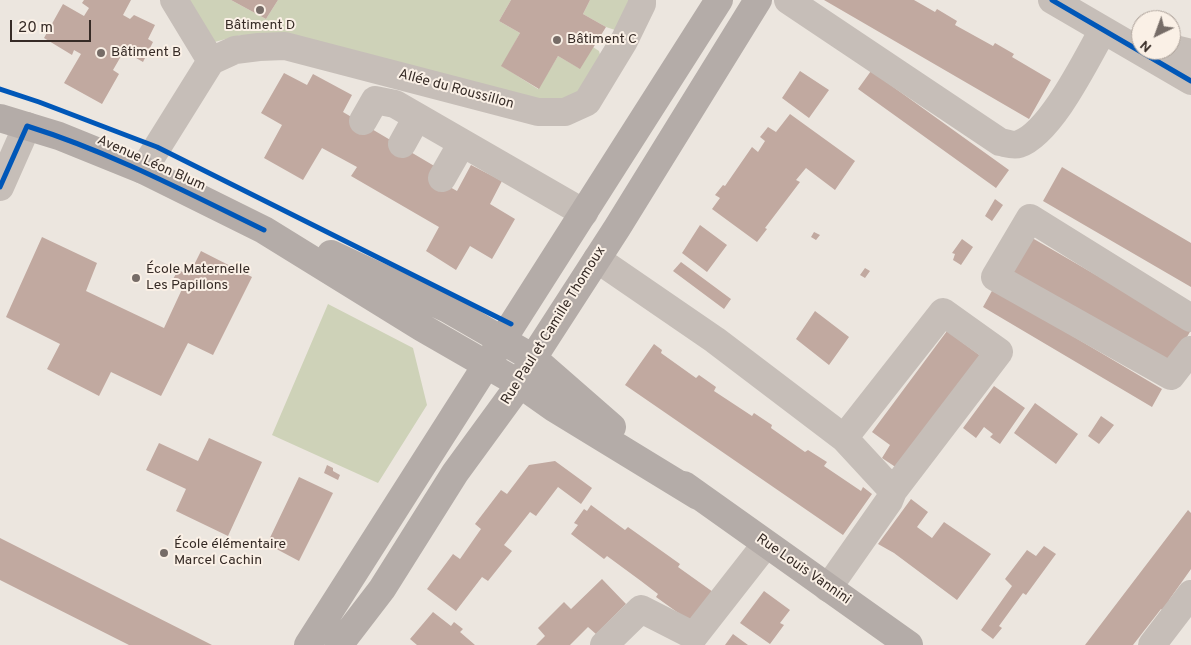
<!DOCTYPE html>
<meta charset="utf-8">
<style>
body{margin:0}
#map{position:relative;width:1191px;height:645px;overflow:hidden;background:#ece6df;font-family:Overpass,sans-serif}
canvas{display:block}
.north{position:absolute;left:1131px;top:10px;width:50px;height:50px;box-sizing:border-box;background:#faf0e6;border:1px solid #aca199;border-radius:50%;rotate:222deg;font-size:14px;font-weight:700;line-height:20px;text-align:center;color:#362b26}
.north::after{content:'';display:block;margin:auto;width:18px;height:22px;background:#766c67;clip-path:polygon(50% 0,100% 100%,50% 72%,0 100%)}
.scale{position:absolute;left:10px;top:20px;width:81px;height:22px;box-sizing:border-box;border:2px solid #362b26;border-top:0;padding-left:6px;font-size:15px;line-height:18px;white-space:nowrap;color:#362b26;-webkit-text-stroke:4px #faf0e6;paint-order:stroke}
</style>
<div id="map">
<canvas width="1191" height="645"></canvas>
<div class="north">N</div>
<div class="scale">20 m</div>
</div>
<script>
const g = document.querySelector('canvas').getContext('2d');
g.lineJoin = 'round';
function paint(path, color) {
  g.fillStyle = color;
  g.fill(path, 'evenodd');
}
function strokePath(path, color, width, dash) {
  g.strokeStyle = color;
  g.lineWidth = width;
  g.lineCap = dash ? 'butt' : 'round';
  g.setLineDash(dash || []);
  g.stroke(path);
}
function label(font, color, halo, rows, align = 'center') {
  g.font = font + ' Overpass,sans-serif';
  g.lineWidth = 4;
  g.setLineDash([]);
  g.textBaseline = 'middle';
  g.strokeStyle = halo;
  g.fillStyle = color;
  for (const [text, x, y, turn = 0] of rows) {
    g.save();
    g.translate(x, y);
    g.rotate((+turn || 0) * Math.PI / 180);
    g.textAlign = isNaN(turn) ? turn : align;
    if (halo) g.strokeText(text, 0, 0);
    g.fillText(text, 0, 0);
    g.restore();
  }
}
paint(new Path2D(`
 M178 0H231L266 19 278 0H511L499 21 520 33 502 66 538 89 558 56 579 68 593 47 599 51 601 58 582 90 556 104 241 35 207 44Z
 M590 0H629L615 30 606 27 583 14Z
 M328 304 413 348 427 405 378 483 272 435Z`), '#ced2b8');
paint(new Path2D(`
 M84 0H131L123 15 130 19 134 15 155 25 148 39 153 42 143 62 124 51 113 70 119 74 102 104 64 83 81 54 74 50 72 55 44 38 63 4 84 16 89 8 82 3Z
 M231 0H278L266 19Z
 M511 0H590L583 14 606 27 580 69 558 56 539 89 501 66 520 33 499 21Z
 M824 0H914L935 12 937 9 957 21 955 25 993 46 995 43 1014 54 1012 57 1051 80 1029 119Z
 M800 71 829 90 809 118 782 98Z
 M871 71 1009 170 996 188 858 89Z
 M284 73 307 85 313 74 352 95 343 112 436 167 430 176 457 191 471 165 502 181 490 204 515 219 492 259 470 246 456 270 426 251 439 227 351 176 357 167 322 148 303 180 264 158 282 125 261 113Z
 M790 114 855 161 835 190 806 168 796 180 800 182 765 228 767 229 757 242 712 209 720 198 715 195 723 185 725 186 752 147 758 152 765 141 760 137 768 127 776 132Z
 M1062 167 1191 243V287L1043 201Z
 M995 199 1003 205 992 221 985 216Z
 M700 225 727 245 707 272 682 253Z
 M814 232 820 235 816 240 811 237Z
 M1027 235 1191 330 1171 365 1006 269Z
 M42 237 97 263 86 291 164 328 183 287 172 281 178 270 189 275 201 251 252 277 213 355 188 343 161 396 111 372 99 396 47 369 60 344 6 317Z
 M962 239 973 247 961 265 953 260 955 254 952 253Z
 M681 262 731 299 724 309 673 271Z
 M865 268 870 271 865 278 860 275Z
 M993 289 1162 389 1152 407 983 307Z
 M815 311 849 337 829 365 796 339Z
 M947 331 982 357 897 468 882 458 890 445 872 432Z
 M654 344 662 350 661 353 696 378 699 375 716 387 714 391 752 416 754 413 772 425 771 428 805 452 808 450 827 462 824 466 861 491 863 487 872 494 843 535 625 385Z
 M994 386 1025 408 1000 444 990 437 993 434 984 427 976 438 963 428Z
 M1035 403 1078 434 1056 464 1014 433Z
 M1101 416 1114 425 1099 444 1088 436Z
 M209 438 262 462 228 536 176 511 186 489 146 470 159 443 198 461Z
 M555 461 592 488 581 504 558 487 536 516 530 512 504 545 512 551 488 581 482 577 456 611 427 589 453 554 460 559 481 529 475 524 501 490 507 494 529 465Z
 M327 465 333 468V471L340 475 338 480 324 473Z
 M299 477 333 493 299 561 267 544Z
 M911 499 928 512 917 527 932 538 944 522 991 554 957 600 894 553 878 544Z
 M591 505 625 530 628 527 680 564 678 567 713 592 691 622 656 597 658 594 641 581 607 556 604 559 571 534 578 525 574 523 584 509 587 511Z
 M1188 510 1191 513V569L1169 600 1173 603 1165 612 1161 609 1133 645H1085Z
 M0 538 212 645H129L0 580Z
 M1044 546 1056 554 1026 595 1023 593 999 626 1002 628 993 639 981 630 1012 586 1005 579 1027 550 1036 556Z
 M602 579 626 604 596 634 588 627 570 645H536L545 636 538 628 564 602 571 609Z
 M764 591 790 610 780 623 784 625 770 644 740 623Z
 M433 612 451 626 454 622 463 629 460 632 475 645H417L410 639Z
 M733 634 748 645H725Z`), '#c1a9a0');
strokePath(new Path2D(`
 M174 0 211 61
 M788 0 1000 142C1006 143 1013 146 1019 144 1051 133 1086 60 1103 30
 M1052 0 1191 81
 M1171 48 1191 53
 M363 121 375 100 395 104 584 213
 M402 144 417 117
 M143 170 211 61 235 50 259 47 285 46 538 112H565L587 102 624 41 642 4V0
 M442 178 462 143
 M0 187 27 126
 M597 259 715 340 844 438 893 491 889 501 828 588
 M1191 318 1030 218 995 277 1171 376 1191 350
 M844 438 943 312 999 352 893 491
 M604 645 641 609 694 636 766 544
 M1152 645 1191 594`), '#c6beb8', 28);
strokePath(new Path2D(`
 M0 118 59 136 143 170 264 230 421 327 520 384 554 408 698 496
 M331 254 448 309 533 358 612 427
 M684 485 909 645
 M308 645 719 0
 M339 645 382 589 455 473 520 384 533 358 617 228 758 0`), '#b4aca8', 28);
strokePath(new Path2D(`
 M1052 0 1191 81
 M0 89 39 102 157 147 511 324
 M0 187 27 126C110 152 186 192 264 230`), '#0057b8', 5);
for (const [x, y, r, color] of [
 [260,10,5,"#766c67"],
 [557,40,5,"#766c67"],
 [101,53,5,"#766c67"],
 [136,278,5,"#766c67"],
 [164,553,5,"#766c67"]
]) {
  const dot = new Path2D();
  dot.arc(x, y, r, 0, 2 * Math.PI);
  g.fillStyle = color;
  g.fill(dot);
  strokePath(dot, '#faf0e6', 2);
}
label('14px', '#362b26', '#faf0e6', [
 ["Bâtiment D",260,26,"center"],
 ["Bâtiment C",567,40],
 ["Bâtiment B",111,53],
 ["École Maternelle",146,270],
 ["Les Papillons",146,286],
 ["École élémentaire",174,545],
 ["Marcel Cachin",174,561]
], 'left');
label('14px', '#362b26', '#faf0e6', [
 ["Allée du Roussillon",456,90,15],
 ["Avenue Léon Blum",151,164,24],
 ["Rue Paul et Camille Thomoux",554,326,-58],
 ["Rue Louis Vannini",803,570,35]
]);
</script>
